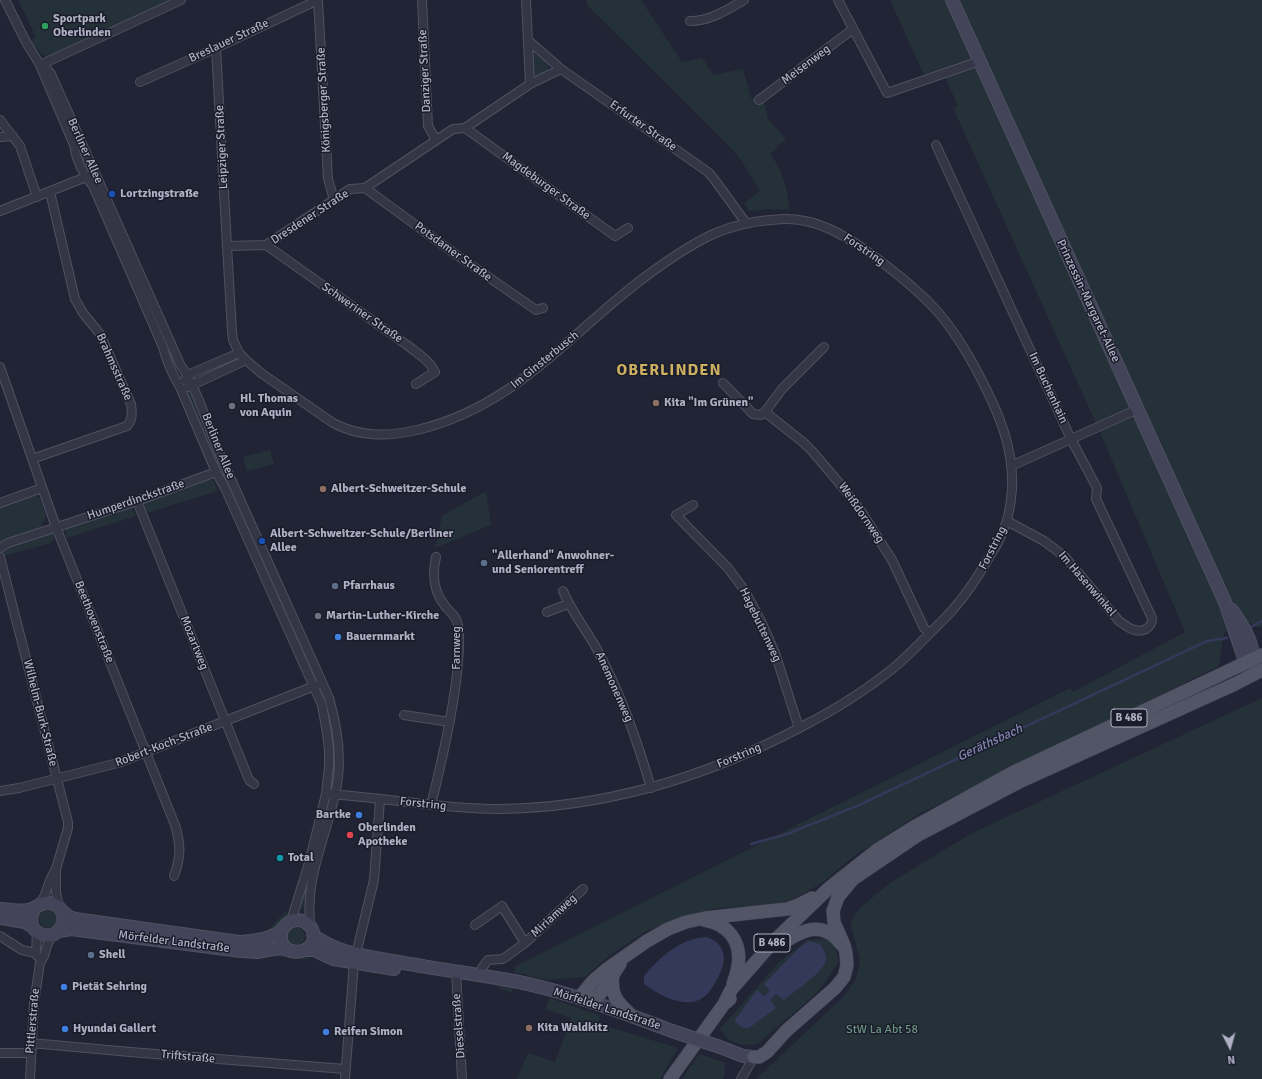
<!DOCTYPE html>
<meta charset="utf-8">
<style>
body{margin:0}
#map{position:relative;width:1262px;height:1079px;overflow:hidden;background:#212435;font-family:Signika,sans-serif}
canvas{display:block}
.north{position:absolute;left:1210px;top:1027px;width:40px;height:40px;-webkit-text-stroke:3px #1a1c2b;paint-order:stroke;rotate:174deg;font-size:11px;font-weight:700;line-height:16px;text-align:center;color:#afb0c3}
.north::after{content:'';display:block;margin:auto;width:14px;height:18px;background:#afb0c3;clip-path:polygon(50% 0,100% 100%,50% 72%,0 100%)}
</style>
<div id="map">
<canvas width="1262" height="1079"></canvas>
<div class="north">N</div>
</div>
<script>
const g = document.querySelector('canvas').getContext('2d');
g.lineJoin = 'round';
function paint(path, color) {
  g.fillStyle = color;
  g.fill(path, 'evenodd');
}
function strokePath(path, color, width, dash) {
  g.strokeStyle = color;
  g.lineWidth = width;
  g.lineCap = dash ? 'butt' : 'round';
  g.setLineDash(dash || []);
  g.stroke(path);
}
function label(font, color, halo, rows, align = 'center') {
  g.font = font + ' Signika,sans-serif';
  g.lineWidth = 3;
  g.setLineDash([]);
  g.textBaseline = 'middle';
  g.strokeStyle = halo;
  g.fillStyle = color;
  for (const [text, x, y, turn = 0] of rows) {
    g.save();
    g.translate(x, y);
    g.rotate((+turn || 0) * Math.PI / 180);
    g.textAlign = isNaN(turn) ? turn : align;
    if (halo) g.strokeText(text, 0, 0);
    g.fillText(text, 0, 0);
    g.restore();
  }
}
paint(new Path2D(`
 M18 0H180L50 60 41 53 29 41 36 37Z
 M586 0H641L682 62 702 58 714 75 743 69 751 98 761 96 764 101 768 119 786 139 770 154C783 170 787 189 790 210L770 209 749 211 744 203 760 191 739 157 713 130 587 5Z
 M890 0H1262V627H1257L1248 622 1224 633 1219 666 921 813 854 856 823 882 803 894 788 901 768 905 720 908 683 916 645 932 611 954 585 977 546 980 514 972 516 966 1070 688 1073 692 1185 632 1100 432 953 108 958 106 942 70 924 75Z
 M533 52H535C540 57 549 63 549 69L536 77 532 74Z
 M191 390 219 456 213 458 210 446 187 395V391Z
 M270 450 274 464 247 471 243 457Z
 M220 460 251 531 248 533 214 462Z
 M208 479 214 481 218 491 147 513 144 506 146 501Z
 M486 491 491 525 435 548 442 516Z
 M34 495 40 498 46 516 40 528 42 534 52 531C53 536 56 539 51 543L0 557V508Z
 M127 507H131L136 516 67 538 65 531 66 528Z
 M255 538 313 670 309 672 251 540Z
 M320 689 324 690 335 741V778H330L318 690Z
 M1262 698V1079H756L844 996 856 979 860 961 850 922 861 907 890 883 972 833Z
 M309 872H311L307 888 303 910 298 908Z
 M39 919a9 9 0 1 1 18 0a9 9 0 1 1-18 0Z
 M285 912H288C285 921 277 927 270 932L269 929Z
 M287 936a9 9 0 1 1 18 0a9 9 0 1 1-18 0Z
 M825 939 835 947 839 962 817 993 757 1044 743 1045 729 1040 720 1029 779 962 807 940Z
 M274 952 308 954 307 960 275 956Z
 M501 984 510 986 513 989 512 993 500 989Z
 M550 998 600 1015 599 1024 678 1048 660 1079H517L528 1053 555 1062 571 1018 545 1009Z
 M699 1054 724 1062 725 1074 723 1079H682Z`), '#243138');
paint(new Path2D(`
 M707 937C730 946 726 965 715 983 711 990 705 999 696 1001 678 1006 658 994 644 984V976C660 957 681 938 707 937Z
 M809 941 820 944C823 949 826 953 826 959 826 971 793 992 784 1000L776 994 770 1000 776 1008 749 1028H743L735 1022V1020L757 990 764 996 770 991 764 984 801 946Z`), '#34395a');
strokePath(new Path2D(`
 M1251 627 1262 621
 M751 844 787 834 857 806 1207 641 1227 638`), '#34395a', 2.5);
const street = new Path2D(`
 M5 0 26 42 40 65 74 145C76 159 83 174 93 186L163 347C167 362 172 374 180 387L216 472 225 488 322 705 327 733 329 750V766L326 794 309 863 291 921
 M318 0 328 179 334 200
 M422 0 428 126 436 140
 M526 0 530 84
 M838 0 887 93 980 61
 M690 21C710 21 727 10 744 0
 M529 41 561 69 708 172 714 179 746 223
 M216 48 227 246
 M40 65 46 68 51 74 180 364C199 392 208 427 221 457L329 698C338 729 343 762 335 794 326 838 303 882 311 928
 M40 65 181 0
 M140 82 216 48 318 0
 M759 100 853 29
 M0 120 20 146 37 197
 M465 128 615 236 628 228
 M0 137 13 136
 M936 145 1071 439 1097 488 1096 499 1098 503 1152 618C1152 623 1151 626 1146 629 1136 634 1127 627 1119 621L1064 556 1044 541 1007 521
 M365 188 458 256 536 310 543 308
 M0 211 91 175
 M266 245 407 345C417 353 429 360 435 372L416 384
 M0 367 56 527 175 825C181 845 181 857 174 876
 M185 380 190 374 239 353
 M723 383 753 414 761 415 765 412 782 389 824 347
 M188 387 246 360
 M765 412 804 443 812 451 840 484 859 508 892 560 924 628 930 633
 M32 459 127 426C133 420 132 412 131 404L100 334 83 313 75 299 50 192
 M1011 466 1138 409
 M137 501 249 780 254 784
 M0 503 42 488
 M693 505 676 515 728 568 745 591 761 621 775 653 799 728
 M0 548 8 543 137 501 216 472
 M0 557 68 822V828L56 869 51 878 44 897 39 905
 M563 591C573 615 590 634 601 657 623 699 638 743 651 788
 M547 612 568 604
 M404 715 450 722
 M0 791 19 788 118 763 317 685
 M326 794C383 797 440 809 498 809 605 808 709 776 803 726 836 709 868 689 897 665 912 652 926 637 940 623 961 603 977 579 991 554 996 547 1000 539 1003 531 1009 518 1011 503 1012 489 1014 447 998 411 979 375 967 352 954 330 936 310 917 289 894 271 871 254 846 236 817 218 784 219 759 220 732 225 709 236 685 248 658 267 637 283 564 340 511 408 417 430 387 437 360 437 333 423L261 373 246 360 239 353 233 340 232 331 227 246 266 245 350 189 365 188 453 129 465 128 530 84 561 69
 M431 805C442 761 452 718 457 674 458 658 461 641 458 625 457 617 450 612 445 606 433 591 432 575 436 557
 M56 869V892L59 907
 M475 925 502 906 525 943
 M0 936 22 950 36 953
 M356 954 374 880 380 800
 M37 956 36 953 37 932
 M456 972 462 1079
 M480 976 482 968 488 960 503 959 525 943 583 889
 M31 1043 130 1052 345 1069
 M0 1053H30
 M30 1079 34 1003 40 963 44 956 48 943 53 935
 M345 1079 354 963
 M741 1079 754 1057`);
const secondary = new Path2D(`
 M952 0 1225 602 1250 676
 M1232 610C1244 627 1257 647 1252 669
 M0 909C9 909 19 912 28 910 36 909 41 901 50 903 74 908 63 943 41 934 30 930 29 917 35 908
 M63 912 69 917 75 919 239 942C252 941 267 940 278 933 285 928 287 920 297 920 303 920 309 924 312 929 324 956 273 962 282 930
 M0 918 25 922 33 927
 M59 931 71 929 241 951 257 952 279 948 289 950
 M313 935C337 953 365 956 393 961 435 969 477 974 519 982 571 993 622 1012 672 1031
 M306 950H314L333 959 394 969
 M720 1047 743 1056 754 1057`);
const primary = new Path2D(`
 M704 920C728 924 742 941 738 966 737 972 735 978 733 984
 M780 945C802 930 822 919 841 944
 M613 975C610 995 617 1002 631 1015
 M579 998 593 981 607 969 647 941 668 929 686 922 705 918 787 909 796 906 812 898
 M579 998C584 999 591 1000 595 998 602 995 615 971 620 964
 M724 1004 731 990 774 941 829 888 877 850 914 827 1014 772 1262 655
 M754 1057H759L767 1052 786 1031 835 988 844 977 847 965 846 953 844 945 834 922 833 911 838 897 853 879 918 835 1021 781 1235 684 1262 670
 M670 1079 724 1004 730 999`);
strokePath(street, '#4f5161', 10);
strokePath(secondary, '#4f5161', 14);
strokePath(primary, '#3e4050', 14);
strokePath(street, '#343646', 8);
strokePath(secondary, '#434459', 12);
strokePath(primary, '#525566', 13);
const secondaryBridge = new Path2D(`
 M672 1031 720 1047`);
strokePath(secondaryBridge, '#4f5161', 14, []);
strokePath(secondaryBridge, '#434459', 12);
for (const [x, y, r, color] of [
 [45,26,4,"#2e9e5b"],
 [112,194,4,"#1a4fb4"],
 [656,403,4,"#8d6e63"],
 [232,406,4,"#6b7280"],
 [323,489,4,"#8d6e63"],
 [262,541,4,"#1a4fb4"],
 [484,563,4,"#5c6f8a"],
 [335,586,4,"#5c6f8a"],
 [318,616,4,"#6b7280"],
 [338,637,4,"#3f7fe0"],
 [359,815,4,"#3f7fe0"],
 [350,835,4,"#e0444e"],
 [280,858,4,"#0f9aa8"],
 [91,955,4,"#5c6f8a"],
 [64,987,4,"#3f7fe0"],
 [529,1028,4,"#8d6e63"],
 [65,1029,4,"#3f7fe0"],
 [326,1032,4,"#3f7fe0"]
]) {
  const dot = new Path2D();
  dot.arc(x, y, r, 0, 2 * Math.PI);
  g.fillStyle = color;
  g.fill(dot);
  strokePath(dot, '#1a1c2b', 1.5);
}
for (const [x, y, w] of [
 [1129,718,36],
 [772,943,36]
]) {
  const box = new Path2D();
  box.roundRect(x - w / 2, y - 9, w, 18, 3);
  g.fillStyle = '#1a1c2b';
  g.fill(box);
  strokePath(box, '#afb0c3', 1);
}
label('bold 11px', '#afb0c3', null, [
 ["B 486",1129,718],
 ["B 486",772,943]
]);
label('bold 12px', '#afb0c3', '#1a1c2b', [
 ["Sportpark",53,19],
 ["Oberlinden",53,33],
 ["Lortzingstraße",120,194],
 ["Hl. Thomas",240,399],
 ["von Aquin",240,413],
 ["Kita \"Im Grünen\"",664,403],
 ["Albert-Schweitzer-Schule",331,489],
 ["Albert-Schweitzer-Schule/Berliner",270,534],
 ["Allee",270,548],
 ["\"Allerhand\" Anwohner-",492,556],
 ["und Seniorentreff",492,570],
 ["Pfarrhaus",343,586],
 ["Martin-Luther-Kirche",326,616],
 ["Bauernmarkt",346,637],
 ["Bartke",351,815,"right"],
 ["Oberlinden",358,828],
 ["Apotheke",358,842],
 ["Total",288,858],
 ["Shell",99,955],
 ["Pietät Sehring",72,987],
 ["Kita Waldkitz",537,1028],
 ["Hyundai Gallert",73,1029],
 ["Reifen Simon",334,1032]
], 'left');
label('12px', '#afb0c3', '#1a1c2b', [
 ["Breslauer Straße",229,41,-25],
 ["Meisenweg",806,65,-37],
 ["Danziger Straße",425,71,-93],
 ["Königsberger Straße",324,100,-93],
 ["Erfurter Straße",643,126,35],
 ["Leipziger Straße",222,147,-93],
 ["Berliner Allee",85,151,66],
 ["Magdeburger Straße",546,186,36],
 ["Dresdener Straße",310,217,-33],
 ["Forstring",864,250,34],
 ["Potsdamer Straße",453,252,36],
 ["Prinzessin-Margaret-Allee",1088,301,65],
 ["Schweriner Straße",362,313,35],
 ["Im Ginsterbusch",545,360,-39],
 ["Brahmsstraße",114,367,66],
 ["Im Buchenhain",1048,388,65],
 ["Berliner Allee",218,446,68],
 ["Humperdinckstraße",136,500,-19],
 ["Weißdornweg",861,513,55],
 ["Forstring",993,548,-63],
 ["Im Hasenwinkel",1087,584,49],
 ["Beethovenstraße",94,622,68],
 ["Hagebuttenweg",760,625,64],
 ["Mozartweg",194,643,68],
 ["Farnweg",457,648,-90],
 ["Anemonenweg",614,687,66],
 ["Wilhelm-Burk-Straße",40,713,76],
 ["Robert-Koch-Straße",164,745,-21],
 ["Forstring",739,756,-23],
 ["Forstring",423,804,6],
 ["Miriamweg",554,916,-43],
 ["Mörfelder Landstraße",174,942,7],
 ["Mörfelder Landstraße",607,1009,18],
 ["Pittlerstraße",33,1021,-85],
 ["Dieselstraße",459,1026,-94],
 ["Triftstraße",188,1057,5]
]);
label('12px', '#68927e', '#1a1c2b', [
 ["StW La Abt 58",882,1030]
]);
label('italic 13px', '#8086ae', '#1a1c2b', [
 ["Geräthsbach",990,743,-25]
]);
g.letterSpacing = '1px';
label('bold 16px', '#ccaf60', '#1a1c2b', [
 ["OBERLINDEN",669,371]
]);
g.letterSpacing = '0px';
</script>
